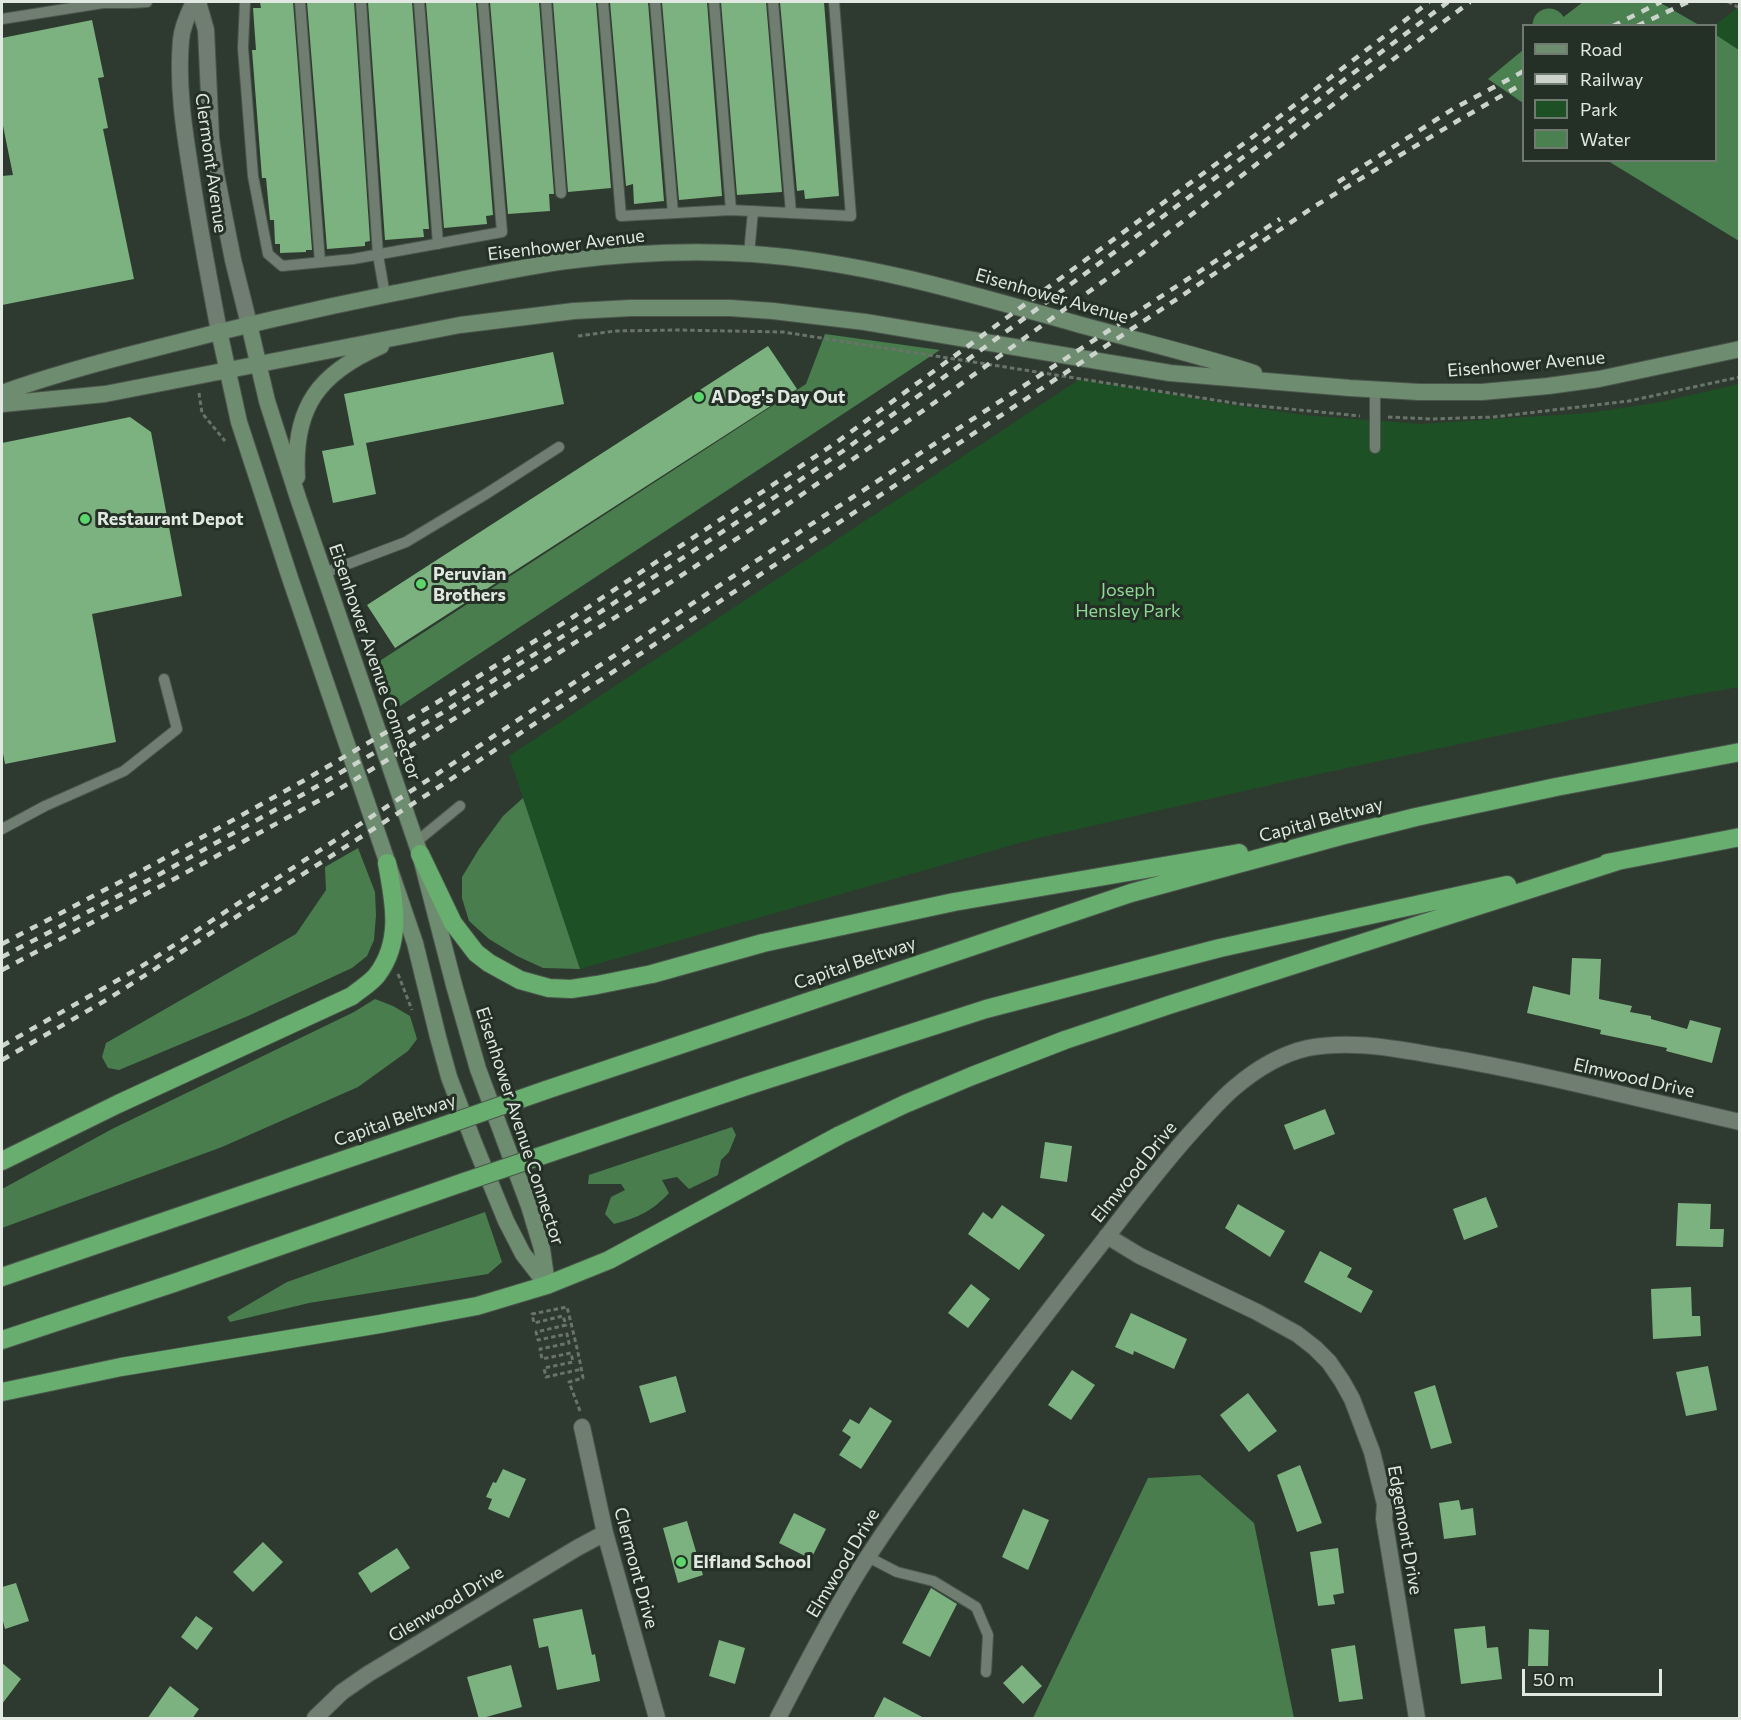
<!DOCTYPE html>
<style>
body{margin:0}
#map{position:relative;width:1741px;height:1720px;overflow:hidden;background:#2e3a2f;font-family:Commissioner,sans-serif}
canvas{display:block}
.frame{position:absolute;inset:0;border:3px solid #e1e8e1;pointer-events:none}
.legend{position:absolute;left:1522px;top:24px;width:195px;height:138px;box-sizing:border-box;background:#243025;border:2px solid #707a70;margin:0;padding:8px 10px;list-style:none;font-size:18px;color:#e1e8e1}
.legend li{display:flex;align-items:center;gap:12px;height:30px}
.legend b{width:30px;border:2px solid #707a70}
.scale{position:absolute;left:1522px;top:1669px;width:140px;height:27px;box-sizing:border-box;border:3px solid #e1e8e1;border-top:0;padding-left:8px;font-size:18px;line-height:21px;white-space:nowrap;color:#e1e8e1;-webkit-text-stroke:4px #243025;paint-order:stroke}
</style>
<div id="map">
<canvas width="1741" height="1720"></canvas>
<div class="frame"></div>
<ul class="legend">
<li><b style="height:8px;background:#6e8d70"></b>Road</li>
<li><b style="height:8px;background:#cbd3cb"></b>Railway</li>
<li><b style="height:16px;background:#1e5025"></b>Park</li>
<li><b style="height:16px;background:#4b8050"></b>Water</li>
</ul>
<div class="scale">50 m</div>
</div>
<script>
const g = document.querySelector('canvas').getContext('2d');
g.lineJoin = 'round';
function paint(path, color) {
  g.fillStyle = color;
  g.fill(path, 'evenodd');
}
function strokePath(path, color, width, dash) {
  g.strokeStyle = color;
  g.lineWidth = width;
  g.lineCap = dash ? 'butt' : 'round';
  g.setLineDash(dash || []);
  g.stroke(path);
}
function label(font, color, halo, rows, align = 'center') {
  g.font = font + ' Commissioner,sans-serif';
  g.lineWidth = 6;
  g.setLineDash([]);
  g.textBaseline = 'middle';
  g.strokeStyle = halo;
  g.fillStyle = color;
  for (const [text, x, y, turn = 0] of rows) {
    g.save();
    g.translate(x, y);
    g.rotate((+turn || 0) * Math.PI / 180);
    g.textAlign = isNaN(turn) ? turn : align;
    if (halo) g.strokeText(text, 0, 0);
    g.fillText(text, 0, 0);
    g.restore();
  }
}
paint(new Path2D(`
 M1739 7V50L1716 35V26H1714Z
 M1080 379 1234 405 1303 415 1421 424 1588 413 1656 403 1739 384V687L1670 699 1305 777 1026 841 580 969 509 756Z`), '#1e5025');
paint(new Path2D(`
 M825 334 940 350 394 710 375 664 806 384Z
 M523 798 580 969 543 968 517 956 489 939 469 921 462 898V877L479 849 503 816Z
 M358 848 375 892 376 915 374 940 367 956 352 968 248 1016 119 1070 108 1068 102 1057 106 1043 296 934 326 890 325 867Z
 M375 999 393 1006 410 1016 417 1039 408 1051 358 1087 222 1147 2 1228V1189L112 1129 354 1012Z
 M732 1127 736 1135 729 1152 721 1160 718 1175 689 1189 677 1177 662 1180 669 1193C651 1212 639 1217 614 1224L605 1214 611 1197 625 1190 621 1184H588L589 1175Z
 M485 1212 502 1262 488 1274 309 1303 230 1322 227 1317 287 1282Z
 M1200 1475 1254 1523 1294 1718H1033L1148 1478Z`), '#497d4e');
paint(new Path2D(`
 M1583 2H1659L1699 25H1553Z
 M1716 35 1739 50V241L1608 161 1716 160Z
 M1523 50V103L1488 79Z`), '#4b8050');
strokePath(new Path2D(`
 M1549 25V26`), '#4b8050', 33);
paint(new Path2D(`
 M260 2H293L312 250H306V252L280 253V244H275L274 220H270L266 178H262L252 50H256L253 8H261Z
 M307 2H354L370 241 365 242V246L327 249Z
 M368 2H412L429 229H423L424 237 385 240Z
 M426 2H476L493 215 486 216 487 224 444 228Z
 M490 2H539L554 194H549L550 211 508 214Z
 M553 2H596L611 188 568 192Z
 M610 2H648L664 201 634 204 633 184 626 186Z
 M662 2H707L722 196 679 200Z
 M721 2H766L782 192 737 195Z
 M780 2H824L839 196 805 199 804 190 797 191Z
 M92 20 104 77 98 78 108 128 103 129 134 279 2 305V176L13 175 2 121V38Z
 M768 346 797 389 395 648 367 605Z
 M553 352 564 404 366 443 376 494 333 503 322 451 354 445 344 394Z
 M130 417 151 432 182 596 92 614 116 742 5 764 2 748V443Z
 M1572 958 1601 959 1599 999 1632 1006 1630 1012 1651 1016V1019L1687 1029 1690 1020 1721 1028 1712 1063 1666 1051 1667 1048 1600 1034 1601 1030 1527 1013 1533 986 1570 995Z
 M1325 1109 1335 1134 1294 1150 1284 1125Z
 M1045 1142 1072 1146 1067 1182 1040 1178Z
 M1486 1197 1498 1227 1464 1240 1453 1209Z
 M1678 1203 1711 1204 1710 1229H1724L1723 1247 1676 1246Z
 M1238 1204 1285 1231 1270 1257 1225 1228Z
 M1002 1205 1045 1235 1019 1270 968 1234 983 1212 992 1219Z
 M1320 1251 1352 1268 1347 1277 1373 1291 1361 1313 1304 1282Z
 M971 1284 990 1299 968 1328 948 1313Z
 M1691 1287 1692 1316H1700L1701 1336 1653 1339 1651 1289Z
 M1131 1313 1187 1339 1174 1369 1134 1351 1133 1355 1115 1347Z
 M1708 1366 1717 1410 1686 1416 1676 1372Z
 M1072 1370 1095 1385 1071 1420 1048 1405Z
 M676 1376 686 1412 650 1423 639 1386Z
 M1435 1385 1452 1443 1431 1449 1414 1392Z
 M1248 1393 1277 1431 1249 1452 1220 1415Z
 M870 1407 892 1421 861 1469 839 1455 851 1437 842 1431 850 1419 859 1424Z
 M1300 1465 1322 1523 1297 1532 1277 1475Z
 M503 1469 526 1479 509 1518 488 1509 492 1499 486 1497 493 1482 496 1483Z
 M1459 1500 1461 1510 1473 1508 1476 1535 1444 1539 1439 1503Z
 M1023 1509 1049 1520 1028 1570 1002 1557Z
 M794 1513 826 1529 811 1559 779 1543Z
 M687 1521 703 1575 678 1583 663 1528Z
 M263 1542 283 1562 253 1592 233 1572Z
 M397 1548 410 1568 371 1593 358 1573Z
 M1338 1548 1344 1593 1333 1595 1335 1604 1318 1606 1310 1552Z
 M16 1583 29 1621 5 1629 2 1618V1587Z
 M931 1588 957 1604 930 1657 902 1643Z
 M582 1609 592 1655 595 1654 600 1681 557 1690 548 1646 539 1648 533 1619Z
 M196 1616 213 1628 197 1650 181 1637Z
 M1485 1626 1487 1648 1498 1647 1502 1679 1461 1684 1454 1629Z
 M1529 1629 1549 1630 1548 1666H1528Z
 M719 1640 745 1648 735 1684 709 1676Z
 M1355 1645 1363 1699 1339 1702 1331 1649Z
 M2 1663 21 1679 2 1704Z
 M511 1665 522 1707 479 1719 467 1677Z
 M1022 1665 1042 1686 1023 1704 1003 1683Z
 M170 1686 199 1709 192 1719H147Z
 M884 1697 926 1719H873Z`), '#7cb280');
const service = new Path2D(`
 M245 2 243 48 253 176 268 254 282 266 353 259 502 232 483 2
 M300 2 320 262
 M361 2 378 255 385 295
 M419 2 438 244
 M546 2 561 193
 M603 2 621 216 731 210 851 216 834 2
 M655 2 673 213
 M714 2 731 210
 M773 2 791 213
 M2 19 103 3H132L147 2
 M749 254 753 211
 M1375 448V390
 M324 573 406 542 486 494 559 447
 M2 829 45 806 124 771 177 729 164 679
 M416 842 460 806
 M868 1557 897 1572 933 1581 976 1607 988 1635 986 1672`);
const minor = new Path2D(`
 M194 2C188 14 182 27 181 40 177 84 184 130 191 173 199 226 209 279 219 331
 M198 2 206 30 211 138 216 174 233 260 249 324
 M1107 1236 1140 1256 1257 1312 1297 1334 1315 1348 1329 1362 1342 1381 1352 1399 1372 1452 1385 1504 1384 1519 1417 1718
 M582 1427 605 1533 657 1718
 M315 1718 342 1692 368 1674 577 1548 605 1533`);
const tertiary = new Path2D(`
 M778 1718C804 1668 830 1617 860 1569 894 1515 931 1465 970 1414 1011 1360 1052 1306 1094 1253 1128 1210 1160 1166 1197 1126 1209 1113 1221 1099 1234 1088 1255 1070 1281 1054 1308 1048 1353 1039 1401 1050 1445 1057 1544 1074 1642 1100 1740 1122`);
const secondary = new Path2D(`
 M249 324 267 401 298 498 420 854 454 985 478 1069 529 1206 542 1249 547 1284
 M219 331 239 422 290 578 415 943 438 1037 449 1077 474 1143 506 1221 523 1254 547 1285
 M2 393C52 375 104 361 156 348 236 327 315 309 395 293 452 282 509 269 566 261 628 253 691 250 753 254 865 262 967 293 1074 323 1134 340 1195 354 1254 373
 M2 404 105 394 460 325 574 311 631 308H730L773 311 865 322 1170 373 1350 388 1419 392H1482L1548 386 1599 379 1740 349
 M297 477C293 407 319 373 381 346`);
const motorway = new Path2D(`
 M420 854 453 923 476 953 489 963 520 980 549 988 571 989 597 985 652 974 763 943 954 902 1239 853
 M1607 863 1740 837
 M546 1090 1131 893 1344 835 1416 817 1556 787 1740 752
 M570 1146 747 1086 986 1009 1220 948 1507 885
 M2 1161 118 1104 352 996C360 989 371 983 377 975 403 941 394 901 387 863
 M2 1277 443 1126
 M2 1340 174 1283 464 1182
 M2 1392 121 1367 380 1324 477 1306 547 1285 609 1260 840 1135 905 1104 972 1076 1065 1040 1169 1005 1618 861`);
strokePath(service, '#4b554c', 12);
strokePath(minor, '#4b554c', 18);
strokePath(tertiary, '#4b554c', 18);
strokePath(secondary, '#4b554c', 18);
strokePath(motorway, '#4b554c', 20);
strokePath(new Path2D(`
 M1728 2 1740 8
 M578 336 615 331 676 330 783 332 1240 404 1360 416
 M199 393 202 413 225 441
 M1388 417 1432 419 1494 417 1629 401 1740 377
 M398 974 412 1010
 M580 1411 569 1382 583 1378C579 1355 573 1331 567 1307L532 1314 534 1323 563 1316 566 1325 536 1332 538 1340 567 1334 569 1343 540 1349 542 1359 571 1353 573 1362 544 1368 546 1377 582 1369`), '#69736a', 3, [4.5, 3]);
strokePath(service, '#707e71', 10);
strokePath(minor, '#707e71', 16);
strokePath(tertiary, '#707e71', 16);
strokePath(secondary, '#6e8d70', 16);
strokePath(motorway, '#68af6f', 18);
strokePath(new Path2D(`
 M1613 26 1661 2
 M1637 26 1688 2
 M1338 182 1453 109 1524 71
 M2 944 154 864 303 781 436 703 573 617 750 500 837 442 1121 234 1262 130 1429 2
 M2 957 160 874 309 791 442 713 579 626 757 509 843 451 1127 243 1269 138 1340 83 1448 2
 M2 970 163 885 331 794 425 737 676 579 762 522 947 394 1137 257 1348 93 1470 2
 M2 1046 139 968 437 774 810 525 1280 219
 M2 1060 108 999 442 785 1177 299 1315 206 1459 120 1524 83`), '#cbd3cb', 4.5, [8, 8]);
const motorwayBridge = new Path2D(`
 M443 1126 546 1090
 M464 1182 570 1146`);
strokePath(motorwayBridge, '#4b554c', 20, []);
strokePath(motorwayBridge, '#68af6f', 18);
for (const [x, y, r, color] of [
 [699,397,6,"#5cd56d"],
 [85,519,6,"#5cd56d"],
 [421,584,6,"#5cd56d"],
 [681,1562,6,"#5cd56d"]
]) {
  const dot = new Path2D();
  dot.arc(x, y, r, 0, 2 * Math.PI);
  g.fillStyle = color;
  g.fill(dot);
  strokePath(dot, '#243025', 2);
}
label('18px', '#e1e8e1', '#243025', [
 ["Clermont Avenue",211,163,82],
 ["Eisenhower Avenue",566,245,-7],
 ["Eisenhower Avenue",1052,296,16],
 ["Eisenhower Avenue",1526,364,-5],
 ["Eisenhower Avenue Connector",375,662,71],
 ["Capital Beltway",1321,820,-15],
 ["Capital Beltway",855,963,-19],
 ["Elmwood Drive",1634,1078,13],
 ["Capital Beltway",395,1120,-19],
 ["Eisenhower Avenue Connector",520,1126,72],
 ["Elmwood Drive",1134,1172,-51],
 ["Edgemont Drive",1405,1530,80],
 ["Elmwood Drive",843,1563,-59],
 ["Clermont Drive",636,1568,75],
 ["Glenwood Drive",446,1604,-31]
]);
label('bold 18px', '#e1e8e1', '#243025', [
 ["A Dog's Day Out",711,397],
 ["Restaurant Depot",97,519],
 ["Peruvian",433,574],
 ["Brothers",433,595],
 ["Elfland School",693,1562]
], 'left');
label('18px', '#8dd893', '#243025', [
 ["Joseph",1128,590],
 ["Hensley Park",1128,611]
]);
</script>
